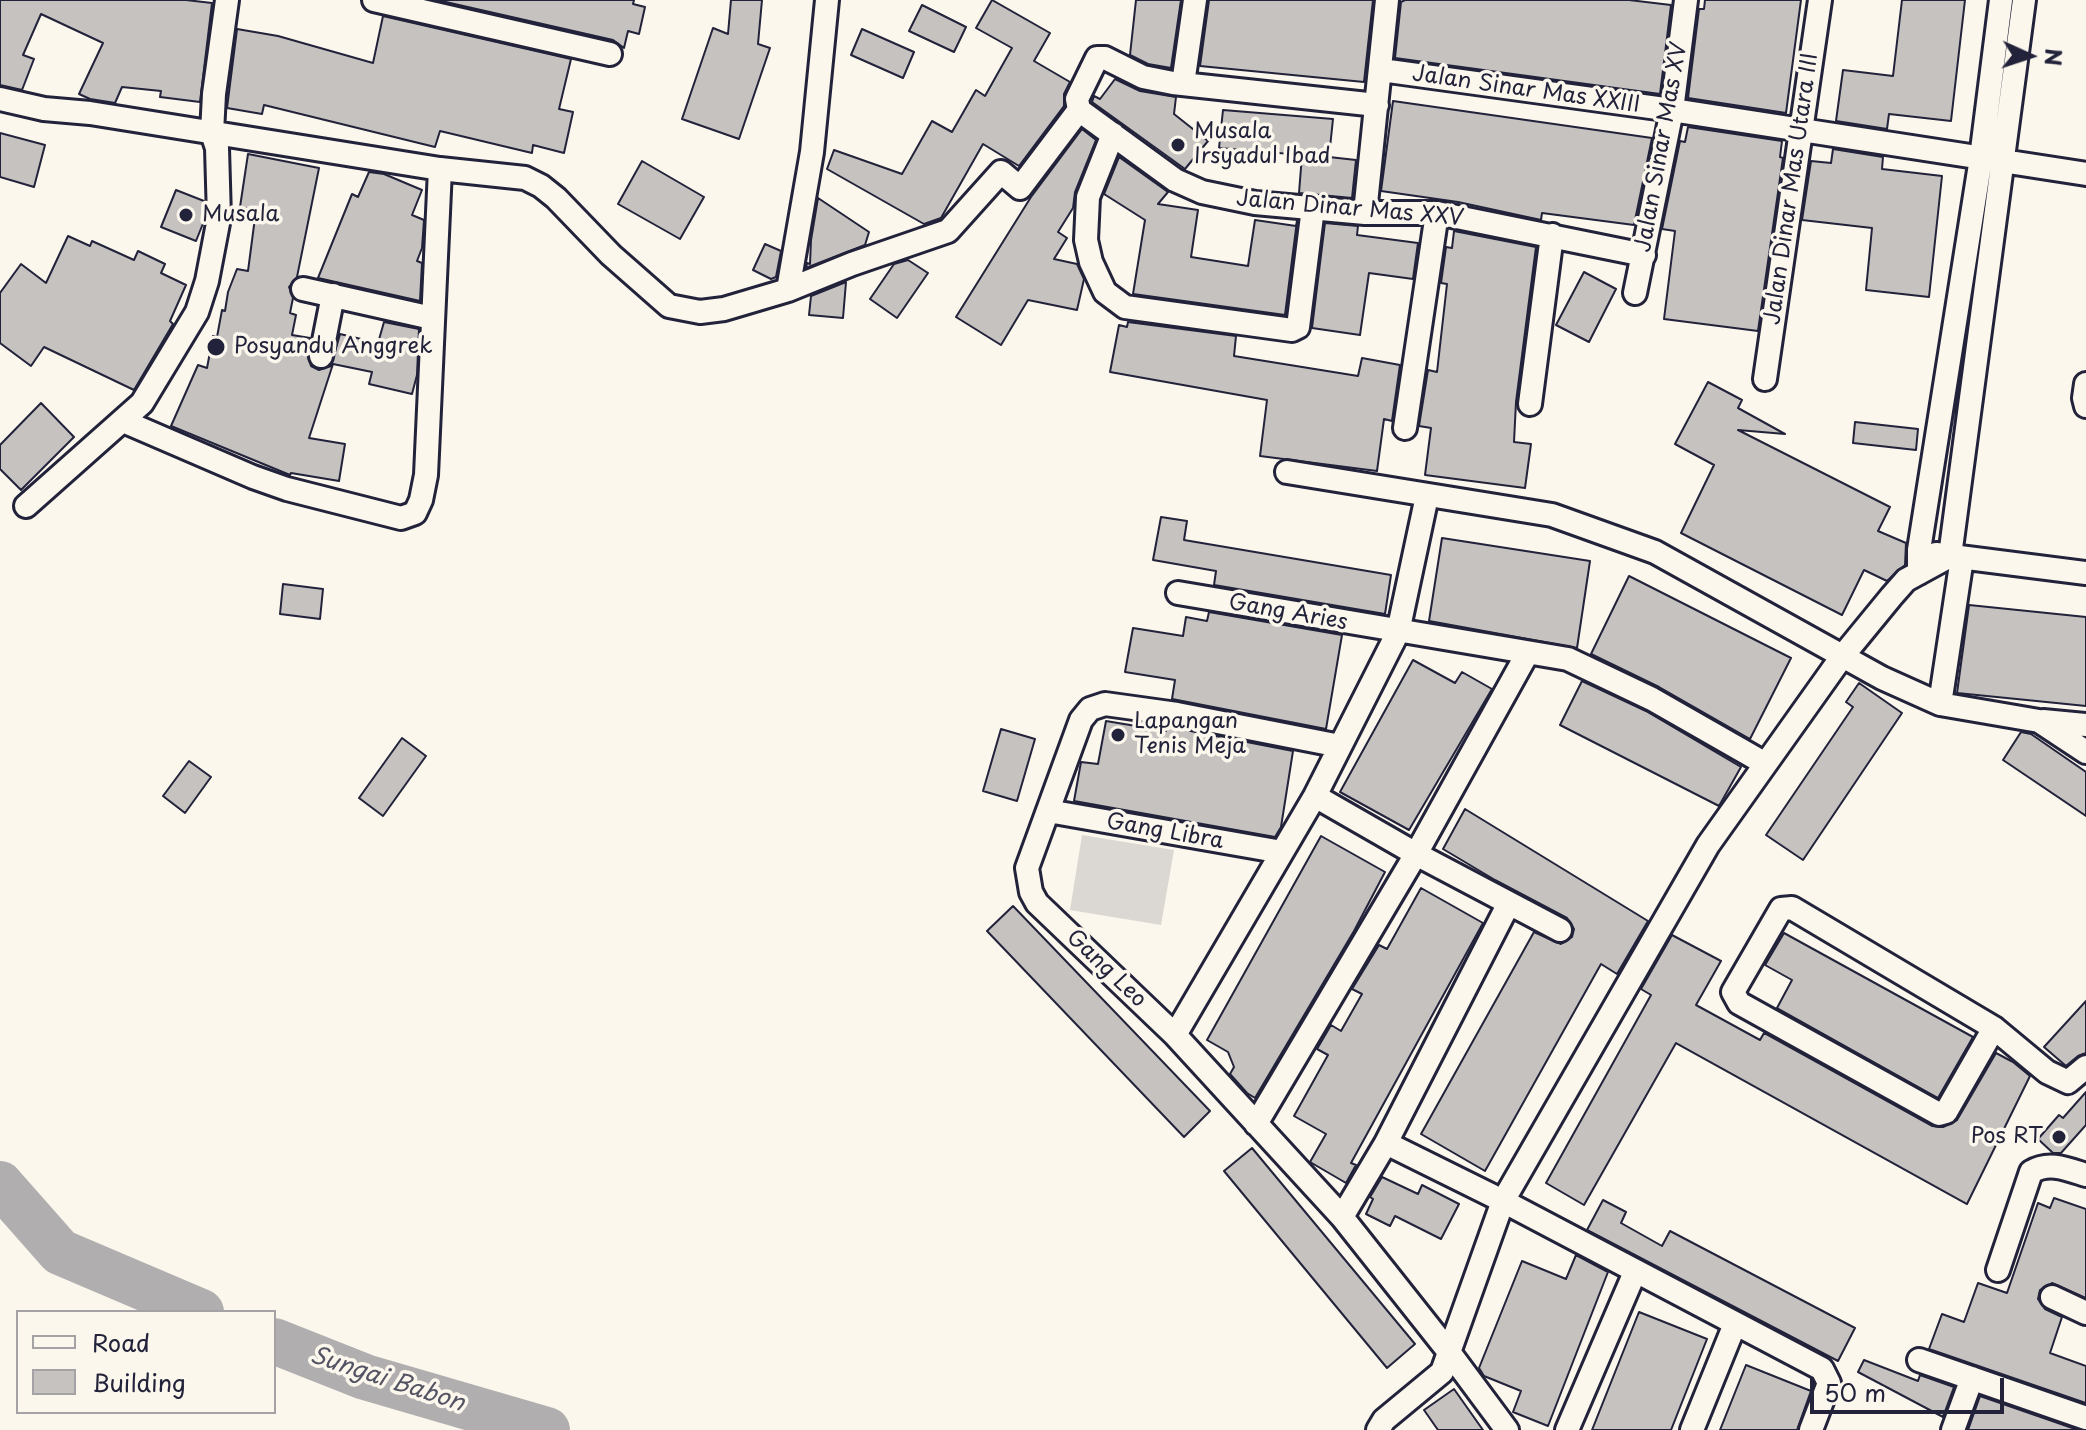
<!DOCTYPE html>
<style>
body{margin:0}
#map{position:relative;width:2086px;height:1430px;overflow:hidden;background:#fbf7ec;font-family:"Playpen Sans",sans-serif}
canvas{display:block}
.legend{position:absolute;left:16px;top:1310px;width:260px;height:104px;box-sizing:border-box;background:#fbf7ec;border:2px solid #a4a2a5;margin:0;padding:10px 14px;list-style:none;font-size:24px;color:#22223b}
.legend li{display:flex;align-items:center;gap:16px;height:40px}
.legend b{width:40px;border:2px solid #a4a2a5}
.north{position:absolute;left:1990px;top:16px;width:80px;height:80px;-webkit-text-stroke:6px #fbf7ec;paint-order:stroke;rotate:93deg;font-size:22px;font-weight:700;line-height:32px;text-align:center;color:#22223b}
.north::after{content:'';display:block;margin:auto;width:28px;height:36px;background:#22223b;clip-path:polygon(50% 0,100% 100%,50% 72%,0 100%)}
.scale{position:absolute;left:1810px;top:1378px;width:194px;height:36px;box-sizing:border-box;border:4px solid #22223b;border-top:0;padding-left:10px;font-size:24px;line-height:28px;white-space:nowrap;color:#22223b;-webkit-text-stroke:6px #fbf7ec;paint-order:stroke}
</style>
<div id="map">
<canvas width="2086" height="1430"></canvas>
<ul class="legend">
<li><b style="height:10px;background:#fbf7ec"></b>Road</li>
<li><b style="height:22px;background:#c6c2c0"></b>Building</li>
</ul>
<div class="north">N</div>
<div class="scale">50 m</div>
</div>
<script>
const g = document.querySelector('canvas').getContext('2d');
g.lineJoin = 'round';
function paint(path, color) {
  g.fillStyle = color;
  g.fill(path, 'evenodd');
}
function strokePath(path, color, width, dash) {
  g.strokeStyle = color;
  g.lineWidth = width;
  g.lineCap = dash ? 'butt' : 'round';
  g.setLineDash(dash || []);
  g.stroke(path);
}
function label(font, color, halo, rows, align = 'center') {
  g.font = font + ' "Playpen Sans",sans-serif';
  g.lineWidth = 7;
  g.setLineDash([]);
  g.textBaseline = 'middle';
  g.strokeStyle = halo;
  g.fillStyle = color;
  for (const [text, x, y, turn = 0] of rows) {
    g.save();
    g.translate(x, y);
    g.rotate((+turn || 0) * Math.PI / 180);
    g.textAlign = isNaN(turn) ? turn : align;
    if (halo) g.strokeText(text, 0, 0);
    g.fillText(text, 0, 0);
    g.restore();
  }
}
paint(new Path2D(`
 M1082 835 1174 850 1161 925 1070 910Z`), '#dbd8d3');
strokePath(new Path2D(`
 M0 1184 60 1252 201 1312
 M274 1341 365 1377 547 1430`), '#b1aeb0', 46);
const building = new Path2D(`
 M0 0H186L212 3 200 102 160 97 161 91 122 87 115 103 90 99 79 94 103 43 41 14 23 55 34 59 22 90 0 85Z
 M437 0H634L633 4 645 7 639 34 628 31 624 48 613 40Z
 M731 0H762L758 44 770 48 739 139 682 119 713 28 728 34Z
 M992 0 1050 33 1034 61 1070 82 1064 94V106L1019 166 983 144 941 218 924 224 827 169 834 150 902 174 932 121 952 132 976 90 985 96 1012 48 976 28Z
 M1136 0H1181L1171 68 1148 64 1130 55Z
 M1209 0H1373L1364 82 1200 66Z
 M1405 0H1629L1671 5 1660 94 1395 58 1401 2Z
 M1705 0H1801L1786 113 1688 98 1699 9H1704Z
 M1902 0H1965L1951 121 1889 114 1887 129 1836 121 1843 70 1893 76Z
 M922 5 966 27 954 52 909 31Z
 M383 16 571 59 559 109 573 112 564 153 533 145 532 153 440 131 435 147 264 105 262 114 227 108 237 29 278 36 373 63Z
 M862 29 914 52 903 78 851 55Z
 M1115 79 1140 91 1176 97 1174 114 1208 141 1185 169 1092 102 1094 96 1100 99Z
 M1393 101 1652 138 1634 225 1542 213 1541 220 1458 202 1381 191Z
 M1223 110 1333 119 1329 157 1356 160 1352 198 1299 193 1302 155 1219 148Z
 M1688 127 1782 141 1780 157 1783 158 1758 331 1664 319 1675 231 1662 229 1680 141 1685 142Z
 M1082 129 1096 140 1075 192 1073 208 1058 232 1067 238 1054 259 1077 264 1084 279 1077 310 1028 300 1001 345 956 317 1031 197Z
 M0 133 45 145 34 187 0 177Z
 M1833 149 1883 157 1882 169 1942 176 1929 297 1866 290 1872 228 1802 220 1811 161 1831 163Z
 M248 154 319 168 297 277 289 287 293 298 290 313 296 315 292 335 310 338 307 354 311 366 319 370 331 366 340 334 378 343 384 322 419 329 417 375 412 394 369 384 372 372 333 364 309 438 345 444 339 481 291 473 290 475 171 426 198 365 207 368 213 336 217 337 222 310 225 311 228 292 237 269 248 271 256 210 240 207Z
 M1119 157 1168 192 1158 204 1198 210 1191 257 1248 266 1255 220 1296 226 1297 221 1285 315 1133 294 1145 220 1104 194Z
 M642 161 704 197 680 239 618 204Z
 M369 172 384 174 422 190 412 215 424 220 422 248 417 261 422 263 420 301 318 278 352 194 358 197Z
 M176 190 204 201V221L196 241 161 227Z
 M818 198 869 232 865 245 806 268 807 263 810 264 811 240Z
 M1325 223 1358 226 1357 235 1418 243 1413 279 1369 273 1360 335 1312 328Z
 M1454 231 1536 247 1516 402 1514 442 1531 444 1525 488 1425 475 1431 428 1419 426 1428 370 1437 372 1447 284 1441 283 1446 247 1452 248Z
 M68 236 90 246 92 241 134 260 138 251 165 264 161 273 186 285 170 321 173 324 134 390 44 347 31 366 0 343V293L21 264 46 283Z
 M765 244 781 251 776 277 771 279 753 270Z
 M908 260 928 273 897 318 870 299 894 264Z
 M1584 272 1616 289 1589 342 1556 325Z
 M846 282 843 318 809 315 811 296Z
 M1128 322 1236 336 1234 356 1358 376 1362 358 1400 365 1392 421 1384 419 1377 471 1260 456 1267 400 1110 372 1119 325 1127 327Z
 M1708 382 1742 400 1738 408 1785 434 1738 430 1890 507 1878 531 1906 543 1905 565 1887 581 1864 570 1842 615 1681 533 1714 465 1675 444Z
 M41 403 74 437 21 490 0 469V445Z
 M1855 422 1918 429 1916 450 1853 443Z
 M1161 517 1187 521 1184 540 1391 575 1385 614 1214 585 1216 571 1153 560Z
 M1442 538 1590 561 1577 648 1429 621Z
 M1629 576 1791 658 1750 739 1659 687 1591 654Z
 M283 584 323 589 320 619 280 614Z
 M1969 605 2086 617V706L1957 693Z
 M1209 612 1342 635 1326 729 1172 699 1175 680 1125 672 1133 628 1183 636 1186 617 1207 621Z
 M1413 660 1455 683 1462 672 1492 689 1409 830 1340 792Z
 M1582 681 1646 711 1741 767 1719 806 1560 725Z
 M1859 683 1902 713 1803 860 1766 835 1853 707 1846 702Z
 M1106 721 1166 731 1167 727 1175 728 1293 751 1281 827 1275 837 1074 801 1081 762 1098 764Z
 M1001 729 1035 739 1017 801 983 791Z
 M2021 732 2031 734 2086 772V816L2003 760Z
 M402 738 426 756 383 816 359 798Z
 M189 761 211 777 185 813 163 796Z
 M1465 809 1648 921 1617 974 1601 964 1485 1171 1421 1134 1534 932 1561 944 1572 937 1574 929 1567 918 1495 880 1443 849Z
 M1321 836 1385 872 1354 931 1255 1098 1247 1093 1230 1074 1234 1067 1228 1052 1207 1040Z
 M1421 888 1483 923 1351 1163 1356 1165 1346 1183 1310 1162 1326 1134 1294 1116 1328 1055 1317 1049 1331 1025 1341 1031 1362 994 1352 989 1379 945 1387 949Z
 M1013 906 1210 1111 1184 1137 987 931Z
 M1784 933 1973 1037 1938 1098 1777 1008 1792 980 1765 965Z
 M1672 935 1721 961 1696 1005 1760 1040 1764 1033 1932 1126 1943 1127 1957 1120 1996 1053 2013 1062 2030 1076 1967 1204 1676 1043 1584 1205 1546 1183 1651 995 1641 989Z
 M2086 1001V1053L2078 1056 2066 1066 2044 1047Z
 M2086 1092V1125L2061 1153H2053L2038 1139 2059 1115 2063 1118Z
 M1252 1148 1415 1344 1387 1368 1224 1171Z
 M1382 1177 1418 1194 1422 1185 1459 1204 1441 1239 1395 1216 1390 1226 1366 1214 1373 1199 1370 1197Z
 M2054 1198 2086 1209V1298L2052 1283 2040 1290 2038 1299 2045 1309 2062 1317 2050 1353 2086 1366V1403L1929 1349 1942 1314 1964 1322 1978 1283 2007 1293 2038 1203 2050 1208Z
 M1603 1200 1626 1212 1621 1223 1662 1246 1670 1231 1855 1328 1838 1361 1587 1230Z
 M1576 1255 1608 1272 1548 1426 1513 1412 1521 1391 1484 1376 1479 1368 1522 1261 1566 1279Z
 M1639 1312 1707 1339 1671 1430H1592Z
 M1864 1360 1918 1381 1920 1375 1954 1387 1943 1417 1858 1372Z
 M1746 1365 1811 1391 1797 1430H1720Z
 M1454 1389 1483 1430H1438L1424 1410Z
 M1980 1396 2078 1430H1968Z`);
paint(building, '#c6c2c0');
strokePath(building, '#22223b', 2);
const minor = new Path2D(`
 M374 0 610 54
 M1381 70 1672 110 2086 174
 M1183 84 1195 0
 M0 99 44 109 90 113 440 169 525 178 541 186 556 198 611 255 669 306 700 312 724 309 788 290 852 264 948 231 1001 172 1020 188 1079 110 1077 99 1097 58H1105L1143 77 1173 83 1377 105
 M1079 110 1175 180 1202 192 1255 203 1365 213H1437L1644 255
 M1113 134 1088 197 1086 240 1091 262 1105 292 1125 307 1292 330 1298 327 1313 208
 M1365 213 1387 0
 M303 289 432 318
 M788 290 812 152 827 0
 M1635 293 1672 110 1686 0
 M321 356 333 295
 M1765 379 1820 0
 M2086 384 2084 398 2086 406
 M1530 404 1552 235
 M123 421 253 477 287 489 401 518 415 513 421 500 426 475 440 169
 M1405 428 1437 213
 M1287 472 1552 515 1655 552 1882 678 1940 704 2039 721 2086 752
 M26 506 142 403 197 312 207 281 219 218 217 148 212 133 214 94 227 0
 M1936 554 2086 573
 M1919 573V550L1981 158 2001 0
 M1178 593 1568 659 1652 699 1764 763
 M1940 704 1962 558
 M2043 721 2086 725
 M1340 746 1177 714 1105 704 1090 709 1081 720 1027 868 1031 892 1037 903 1175 1035 1342 1217 1449 1352 1507 1430
 M1315 796 1416 854 1560 930
 M1048 811 1282 852
 M1994 1028 1946 1112 1939 1114 1739 1003 1733 992 1781 909 1792 908 1994 1028 2047 1072 2068 1082 2086 1067
 M1175 1035 1315 796 1398 632 1427 496
 M1256 1124 1416 854 1527 654
 M1386 1143 1503 1201 1822 1369 1829 1383 1811 1430
 M1342 1217 1386 1143 1509 903
 M1998 1270 2031 1172C2049 1161 2067 1169 2086 1175
 M2052 1297 2086 1313
 M1919 1360 2086 1418
 M1378 1430 1384 1420 1442 1372 1503 1201 1708 845 1841 658 1891 597 1906 580 1950 556 2024 0
 M1567 1430 1635 1272
 M1692 1430 1735 1324
 M1953 1430 1972 1378`);
strokePath(minor, '#22223b', 28);
strokePath(minor, '#fbf7ec', 22);
for (const [x, y, r, color] of [
 [1178,145,8,"#22223b"],
 [186,215,8,"#22223b"],
 [216,347,10,"#22223b"],
 [1118,735,8,"#22223b"],
 [2059,1137,8,"#22223b"]
]) {
  const dot = new Path2D();
  dot.arc(x, y, r, 0, 2 * Math.PI);
  g.fillStyle = color;
  g.fill(dot);
  strokePath(dot, '#fbf7ec', 3);
}
label('22px', '#22223b', '#fbf7ec', [
 ["Jalan Sinar Mas XXIII",1526,90,8],
 ["Jalan Sinar Mas XV",1662,147,-80],
 ["Jalan Dinar Mas Utara III",1792,189,-82],
 ["Jalan Dinar Mas XXV",1350,209,5],
 ["Gang Aries",1288,613,10],
 ["Gang Libra",1165,832,10],
 ["Gang Leo",1106,969,44]
]);
label('22px', '#22223b', '#fbf7ec', [
 ["Musala",1194,132],
 ["Irsyadul Ibad",1194,157],
 ["Musala",202,215],
 ["Posyandu Anggrek",234,347],
 ["Lapangan",1134,722],
 ["Tenis Meja",1134,747],
 ["Pos RT",2043,1137,"right"]
], 'left');
label('italic 24px', '#545364', '#fbf7ec', [
 ["Sungai Babon",387,1380,18]
]);
</script>
